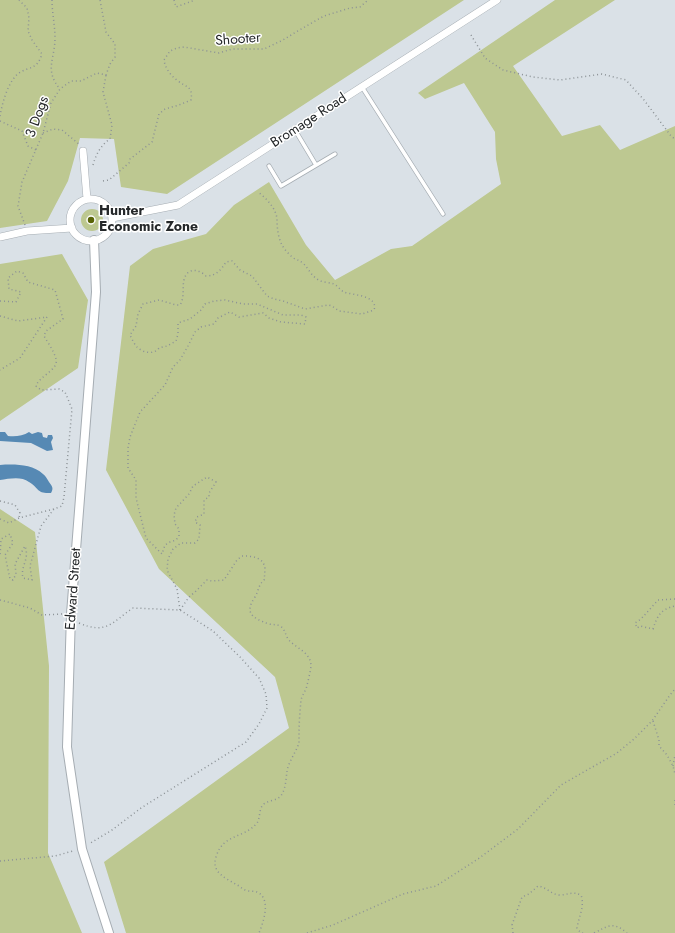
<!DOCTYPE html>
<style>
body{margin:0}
canvas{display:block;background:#dae1e7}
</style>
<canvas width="675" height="933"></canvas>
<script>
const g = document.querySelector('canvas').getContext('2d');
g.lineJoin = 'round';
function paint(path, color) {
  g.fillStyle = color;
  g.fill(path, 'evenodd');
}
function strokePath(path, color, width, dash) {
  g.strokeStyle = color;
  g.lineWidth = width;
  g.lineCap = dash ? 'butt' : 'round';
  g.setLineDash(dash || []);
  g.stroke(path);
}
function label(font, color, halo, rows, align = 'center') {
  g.font = font + ' Jost,sans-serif';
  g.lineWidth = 3;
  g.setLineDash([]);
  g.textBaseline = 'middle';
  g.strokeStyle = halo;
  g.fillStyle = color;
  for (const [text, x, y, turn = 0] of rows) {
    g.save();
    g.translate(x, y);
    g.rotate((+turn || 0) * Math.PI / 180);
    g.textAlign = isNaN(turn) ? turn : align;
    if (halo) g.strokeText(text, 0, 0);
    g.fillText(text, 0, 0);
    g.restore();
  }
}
paint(new Path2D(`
 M0 0H464L167 194 121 187 114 139 80 138 68 181 47 221 0 228Z
 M555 0H615L513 66 562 136 600 125 620 150 675 126V933H126L104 862 289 728 275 677 159 569 106 470 130 266 153 249 206 234 234 205 269 182 306 245 335 280 391 249 412 246 501 184 496 159 495 132 464 83 425 99 418 93Z
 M81 220a11 11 0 1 1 22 0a11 11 0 1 1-22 0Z
 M62 254 88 300 78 368 0 421V264Z
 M0 509 35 532 49 666 48 853 82 933H0Z`), '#bdc891');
paint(new Path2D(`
 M0 432H5L8 436C15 437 23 436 29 432L32 434 38 432 42 433 43 437 47 438 48 435H52L53 438 51 442 53 450 47 451 31 443 0 441Z
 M0 465C14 464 32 464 43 474 46 476 47 479 49 482 52 486 54 488 51 493 37 494 39 488 29 482 21 476 9 479 0 480Z`), '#5689b4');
const service = new Path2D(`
 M362 87 443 214
 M295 130 316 165
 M269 166 281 186 335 154`);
const minor = new Path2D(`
 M83 151 87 199
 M70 220a21 21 0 1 1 42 0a21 21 0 1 1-42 0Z
 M112 218 178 205 497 0
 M0 237 27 231 72 228`);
const tertiary = new Path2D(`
 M94 240 96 292 71 614 67 747 82 849 109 933`);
strokePath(service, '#a6adb3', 5);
strokePath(minor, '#a6adb3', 8);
strokePath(tertiary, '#a6adb3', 10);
strokePath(new Path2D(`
 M52 0C52 13 55 25 55 38 55 59 44 70 60 89
 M174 0 176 7 195 0
 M471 35 485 58 503 70 533 77 560 80 602 74 626 80 644 100 671 136 675 139
 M0 116C2 104 8 81 19 73 30 66 37 70 42 54L32 40 28 31 29 18 27 8 19 0
 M0 121 22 131 28 146 36 150
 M43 133 53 129 62 130 80 145
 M93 165C96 154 101 145 110 139L112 125 103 92 106 75
 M103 181 109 180 129 163 130 159 152 142 159 114 165 109 179 105 191 100C193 86 187 88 178 81 171 76 165 68 164 60L170 51 177 48 184 47 219 53 232 49H264L283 40 296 32 324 16 350 8 360 7 368 0
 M25 225 18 206 22 182 43 133 51 103 60 89 71 81H81L97 73 106 75 110 64 115 57V44L106 32 100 0
 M0 301 16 302 21 292 9 289 8 278 17 271 23 273 28 282 55 290 63 319 46 331 44 336C48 343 54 351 56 359 59 370 39 376 36 386L41 390 59 389 65 392 72 409 64 497 62 506 54 509 41 526 30 566 32 580 23 578C20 566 30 560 25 546L15 564 16 574 13 580 10 579 5 555 13 543 10 534 1 539 0 557
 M0 316 18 321 47 317 20 358 0 370
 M0 501 15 505 20 513 19 518
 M0 519 9 523 19 518 54 509
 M675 599 658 600 641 619 635 623 637 628 640 626 653 629C657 617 660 609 675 606
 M0 600 30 608 42 615 63 614
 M180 610 177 589 167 570 168 559 173 549 181 543H195L199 539 200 525 195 522 197 517 204 514V500L209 497V493L216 482 207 477 193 486 189 494 176 508 174 515 175 524 179 529V536L176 540 170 542 165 545 162 554 146 538 136 498V480L128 468V448L130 437 140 412 165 385 173 367 180 360 188 346 195 332 201 327 214 324 218 318 230 312 239 317 263 313 269 318 281 322 305 324 306 317 301 315H283L257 304H243L225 300 214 301 205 304 201 310 190 319 178 323V334L176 341 167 346 159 348C154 355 143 353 137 347 134 344 132 339 130 335L136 326 138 314 143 304 159 300 176 305H180C185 297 182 288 184 280 187 267 199 269 206 276 216 276 221 270 226 262L232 261 240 270 252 276 267 296 274 299 283 301 305 309 328 305 332 306 339 311 362 314 374 310C379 295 351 295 344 292 340 290 338 286 334 284 329 282 322 283 317 279 311 275 308 268 303 263 300 261 298 260 295 259 290 256 285 250 282 245 278 237 277 228 277 219 276 208 266 198 258 192
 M180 610 189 597 195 592 207 580 212 581 224 580 237 560 242 556C252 556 264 557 265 569 265 572 264 575 265 579 258 585 259 590 255 597 244 613 252 618 269 624 273 625 276 624 280 626 285 629 285 634 288 639 295 648 311 652 311 666 311 669 307 686 306 689 304 693 302 696 301 700 300 711 299 723 299 734 299 737 299 740 299 743 296 752 289 761 287 771 286 778 286 787 282 794 278 802 267 799 262 806 259 811 260 819 257 823 244 839 223 833 216 857 211 873 226 878 237 885 240 886 242 889 245 890 249 892 255 890 259 893 271 901 263 923 259 933
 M79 623C107 635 112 622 133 608L180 610 213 631 240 657 259 678 266 694 267 708 259 724 246 742 141 808 112 830 89 844
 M653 721 659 740V746L667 755 673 766 675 774
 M673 766 675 755
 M675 800V806
 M0 861 55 856 73 851
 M307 933 333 925 403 894 436 886 478 859 518 829 561 785 617 753 634 739 652 721 670 695 675 689
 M513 933 512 925 522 897 529 894 538 886C546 887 551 894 559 895 568 895 572 891 581 895 585 906 579 916 577 928L580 932 583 933
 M594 933C608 926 613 921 627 933`), '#8c9296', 1.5, [1, 3]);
strokePath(service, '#fff', 3.5);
strokePath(minor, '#fff', 7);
strokePath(tertiary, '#fff', 8);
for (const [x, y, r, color] of [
 [91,220,4,"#596406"]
]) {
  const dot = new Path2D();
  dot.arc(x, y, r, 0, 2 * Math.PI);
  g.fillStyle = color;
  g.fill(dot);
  strokePath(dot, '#fff', 1.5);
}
label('14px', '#25282a', '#fff', [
 ["Shooter",238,40,-4],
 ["3 Dogs",38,117,-70],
 ["Bromage Road",309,121,-33],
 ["Edward Street",74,589,-86]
]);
label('bold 14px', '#25282a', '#fff', [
 ["Hunter",99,212],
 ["Economic Zone",99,228]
], 'left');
</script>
